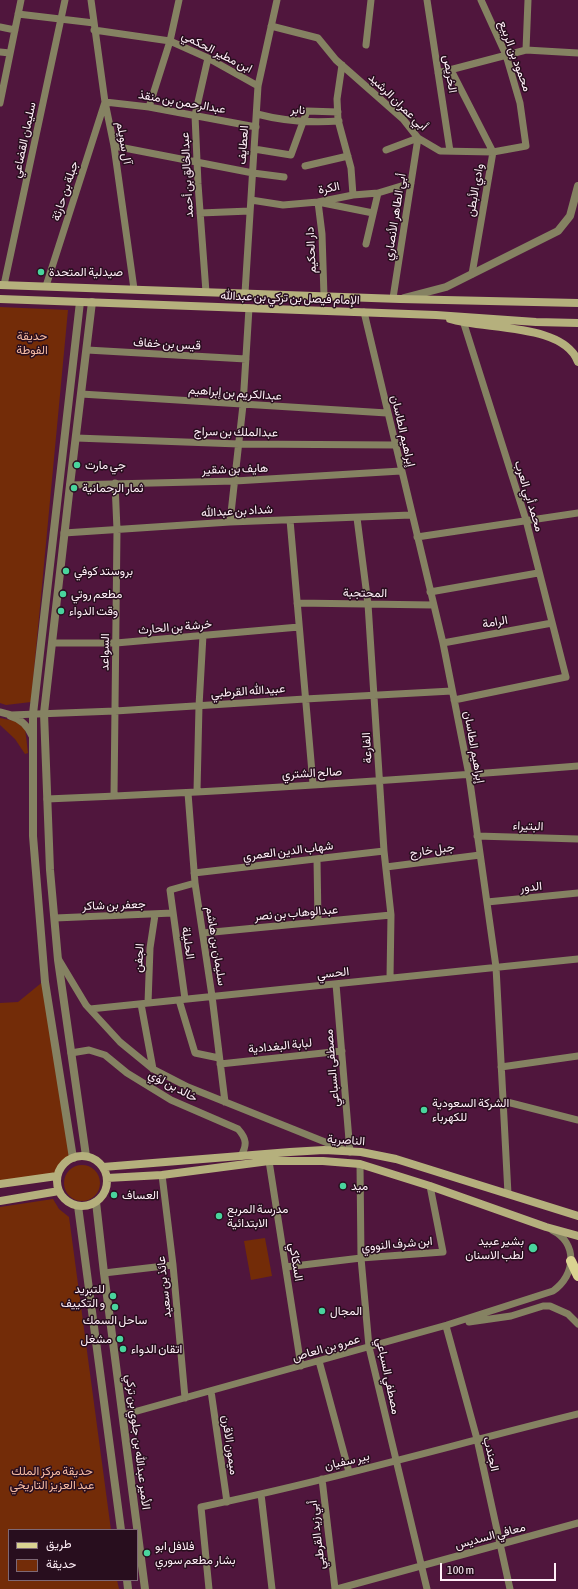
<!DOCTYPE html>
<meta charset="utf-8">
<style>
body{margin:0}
#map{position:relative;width:578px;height:1589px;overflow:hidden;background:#50163d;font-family:"Asap Condensed",Vazirmatn,sans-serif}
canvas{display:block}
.legend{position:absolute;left:8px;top:1529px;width:130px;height:52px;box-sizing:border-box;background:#280e1e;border:1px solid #7e6875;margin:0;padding:5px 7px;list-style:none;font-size:12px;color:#ffeff8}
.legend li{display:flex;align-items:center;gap:8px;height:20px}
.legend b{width:20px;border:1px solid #7e6875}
.scale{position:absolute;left:440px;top:1563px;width:116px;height:18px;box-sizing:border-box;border:2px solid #ffeff8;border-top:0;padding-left:5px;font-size:12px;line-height:14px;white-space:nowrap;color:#ffeff8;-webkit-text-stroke:3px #280e1e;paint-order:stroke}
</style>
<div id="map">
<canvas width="578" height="1589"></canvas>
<ul class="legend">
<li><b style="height:5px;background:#dad391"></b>طريق</li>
<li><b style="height:11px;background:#732c08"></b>حديقة</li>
</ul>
<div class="scale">100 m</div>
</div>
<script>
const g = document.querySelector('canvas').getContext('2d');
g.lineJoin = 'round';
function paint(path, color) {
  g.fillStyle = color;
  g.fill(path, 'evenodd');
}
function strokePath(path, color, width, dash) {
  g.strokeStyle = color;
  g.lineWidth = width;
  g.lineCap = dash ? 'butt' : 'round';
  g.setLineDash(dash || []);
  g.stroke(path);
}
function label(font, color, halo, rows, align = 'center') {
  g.font = font + ' "Asap Condensed",Vazirmatn,sans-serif';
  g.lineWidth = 3;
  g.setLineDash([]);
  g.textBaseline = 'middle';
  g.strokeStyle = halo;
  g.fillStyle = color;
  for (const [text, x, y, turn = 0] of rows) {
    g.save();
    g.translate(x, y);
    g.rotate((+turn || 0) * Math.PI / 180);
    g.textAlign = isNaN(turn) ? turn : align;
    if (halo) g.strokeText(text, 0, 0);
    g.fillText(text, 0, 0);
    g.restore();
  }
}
paint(new Path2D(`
 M0 307 68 310 31 702 6 705 0 703Z
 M0 718 15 721 25 728 28 753 25 754 15 739 0 725Z
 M45 980 73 1157C65 1162 61 1166 58 1175L0 1182V1003L18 1002Z
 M64 1183a18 18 0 1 1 36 0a18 18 0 1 1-36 0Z
 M53 1199 59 1209 69 1217 111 1530H9V1580H117L119 1589H0V1207Z
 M265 1238 272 1276 251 1280 244 1241Z`), '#732c08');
strokePath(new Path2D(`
 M91 0 105 102 114 146 134 289
 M427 0 450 151
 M18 14 94 23
 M271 26 318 38 336 60 403 119 418 138 440 151 493 152 526 146 520 103 506 55 481 0
 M0 27 15 30
 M94 30 170 41 208 58 258 86
 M366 45 371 0
 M526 50 528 0
 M0 52 10 53
 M342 65 337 99 338 120 351 168 353 195
 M451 70 493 152 472 274
 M438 73 526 50 578 53
 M0 103 21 0
 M149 107 170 41 179 0
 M257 114C283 121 311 123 339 121
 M114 146 253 173 284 177
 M254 149 291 155 307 111 338 112
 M386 150 418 138 393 298
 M305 166 348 156
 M251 200 283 205 318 202 353 195 378 193 411 183
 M200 213 250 211
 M366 244 378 193
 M4 285 65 0
 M46 286 105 102 149 107 256 127
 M206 292 198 184 195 115 208 58
 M245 293 258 86 277 0
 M324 296 322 234 318 202 373 213
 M364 312 443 643 469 775 496 967 508 1194
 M87 350 246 359
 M81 394 387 413
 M76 438 239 444 395 445
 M70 485 235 481 401 471
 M357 518 368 604 384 851 391 915 390 978
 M290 520 313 784
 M230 522 243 405 249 308
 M64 533 230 522 411 515
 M417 537 578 513
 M430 592 538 573
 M297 603 433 605
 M52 643H116L299 627
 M443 643 552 623
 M454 700 566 677 526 520 464 324
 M0 712 11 715 115 711 305 699 452 691
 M10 716C21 719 28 726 32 736
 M197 791 199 706 203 635
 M188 793 195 883 212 996 225 1102
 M114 796 117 530 115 483
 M47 799C224 792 401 780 578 766
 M477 836 578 839
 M317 859 318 922
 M386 867 480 855
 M194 873 384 851
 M487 902 578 893
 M55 918 173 913
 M203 933 391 915
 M59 960 86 1005 120 1042 153 1069 188 1087 350 1152 336 984
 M185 999 170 890 195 883
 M179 1000 195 1053 219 1058
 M148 1003 150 948 155 915
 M141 1004 153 1069
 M90 1009 578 959
 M71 1053 89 1050 105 1055 127 1073 171 1100 238 1129C247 1139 247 1145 241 1156
 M220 1064 342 1051
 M501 1067 578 1056
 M503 1101 578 1120
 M269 1161 301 1366
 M360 1164 361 1258 369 1347 427 1589
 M162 1175 173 1265 185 1398
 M286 1267 361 1258 443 1252 430 1186
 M104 1273 173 1265
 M469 1322 511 1316 543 1306H550L568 1314 578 1324
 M446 1326 477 1439 510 1589
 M319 1361 349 1472
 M211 1391 227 1502
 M123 1415 447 1325 553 1291C576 1275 578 1243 552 1230
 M322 1479 335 1589
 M261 1494 272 1589
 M209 1589 201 1507C328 1481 452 1445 578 1414
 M337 1589 578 1523`), '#858262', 7);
strokePath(new Path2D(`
 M404 298 446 287 558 231 570 216 578 186
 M86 1156 58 960 50 870 44 713 70 485 92 302
 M73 1158 45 982 33 836V714L80 302
 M96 1202 104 1273 145 1589
 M78 1206 121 1530
 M127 1580 128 1589`), '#858262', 8);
strokePath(new Path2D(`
 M0 285 400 299 578 303
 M0 299 436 315 536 322 578 323
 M450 319C484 330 564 323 578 362
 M57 1181a25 25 0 1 1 50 0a25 25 0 1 1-50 0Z
 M103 1167 290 1152 324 1150 361 1152 396 1159 578 1216
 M107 1178 162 1175 269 1161H323L360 1164 430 1186 546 1227 578 1236
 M0 1184 57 1176
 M0 1201 59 1191`), '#b5b07d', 8);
strokePath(new Path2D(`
 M571 1261 578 1276`), '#dad391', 10);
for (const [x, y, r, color] of [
 [41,272,4,"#49d49d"],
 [77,465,4,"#49d49d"],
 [74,488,4,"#49d49d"],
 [66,571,4,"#49d49d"],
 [63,594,4,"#49d49d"],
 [61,611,4,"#49d49d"],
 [424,1110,4,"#49d49d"],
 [343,1186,4,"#49d49d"],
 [114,1195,4,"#49d49d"],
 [219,1216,4,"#49d49d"],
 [533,1248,5,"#49d49d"],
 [113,1296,4,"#49d49d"],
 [115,1307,4,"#49d49d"],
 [322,1311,4,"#49d49d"],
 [120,1339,4,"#49d49d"],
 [123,1349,4,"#49d49d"],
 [147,1553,4,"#49d49d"]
]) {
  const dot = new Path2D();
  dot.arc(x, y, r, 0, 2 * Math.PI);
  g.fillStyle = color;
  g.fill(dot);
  strokePath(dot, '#280e1e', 1.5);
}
label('12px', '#ffeff8', '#280e1e', [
 ["ابن مطير الحكمي",217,52,27],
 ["محمود بن الربيع",515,56,70],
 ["الخريص",450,74,81],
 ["عبدالرحمن بن منقذ",182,102,10],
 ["أبي عمران الرشيد",398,102,44],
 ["نابر",298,110,5],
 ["سليمان القضاعي",24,140,-78],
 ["آل سويلم",124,143,80],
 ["العطايف",243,145,-86],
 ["عبدالخالق بن أحمد",187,175,-93],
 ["الكرة",329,188,-11],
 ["وادي الأبطن",475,190,-80],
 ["جبلة بن حارثة",65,191,-72],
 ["أبي الطاهر الأنصاري",395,217,-81],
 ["دار الحكيم",311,250,-93],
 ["الإمام فيصل بن تركي بن عبدالله",290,298,2],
 ["قيس بن خفاف",167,344,3],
 ["عبدالكريم بن إبراهيم",235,393,4],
 ["إبراهيم الطاسان",403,431,77],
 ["عبدالملك بن سراج",236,432,1],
 ["هايف بن شقير",235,469,-2],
 ["محمد أبي العرب",529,496,73],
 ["شداد بن عبدالله",237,511,-3],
 ["المحتجبة",365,593,1],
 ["الرامة",495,622,-10],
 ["خرشة بن الحارث",175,627,-5],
 ["السواعد",105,652,-89],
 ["عبيدالله القرطبي",248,691,-4],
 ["إبراهيم الطاسان",474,747,80],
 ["الفارعة",367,748,-93],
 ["صالح الشتري",312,773,-3],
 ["البتيراء",528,826,2],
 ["جبل خارج",432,850,-8],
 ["شهاب الدين العمري",288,851,-7],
 ["الدور",531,887,-5],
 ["جعفر بن شاكر",114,905,-2],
 ["عبدالوهاب بن نصر",296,913,-5],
 ["الحليلة",188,943,82],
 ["سليمان بن هاشم",216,946,81],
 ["الجفن",139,958,-86],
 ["الحسي",333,973,-6],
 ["لبابة البغدادية",280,1046,-6],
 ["مصطفى السباعي",332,1068,-95],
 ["خالد بن لؤي",173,1086,28],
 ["الناصرية",346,1140,4],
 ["ابن شرف النووي",397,1244,-5],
 ["السكاكي",296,1262,81],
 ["عائذ بن سعيد",164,1287,-96],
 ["عمرو بن العاص",326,1348,-16],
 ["مصطفي السباعي",388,1376,78],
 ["الأمير عبدالله بن جلوي بن تركي",138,1442,83],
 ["ميمون الاقرن",230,1445,82],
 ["الجندب",491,1454,77],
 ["بير سفيان",347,1461,-13],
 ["أبي زيد القرطبي",317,1535,-97],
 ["معافي السديس",490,1536,-15]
]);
label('12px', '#ffeff8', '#280e1e', [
 ["صيدلية المتحدة",49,272],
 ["جي مارت",85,465],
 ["ثمار الرحمانية",82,488],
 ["بروستد كوفي",74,571],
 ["مطعم روتي",71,594],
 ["وقت الدواء",69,611],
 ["الشركة السعودية",432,1103],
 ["للكهرباء",432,1117],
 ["ميد",351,1186],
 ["العساف",122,1195],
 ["مدرسة المربع",227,1209],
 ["الابتدائية",227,1223],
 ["بشير عبيد",524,1241,"right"],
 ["لطب الاسنان",524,1255,"right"],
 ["للتبريد",105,1289,"right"],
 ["و التكييف",105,1303,"right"],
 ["المجال",330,1311],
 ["ساحل السمك",115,1320,"center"],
 ["مشغل",112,1339,"right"],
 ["اتقان الدواء",131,1349],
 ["فلافل ابو",155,1546],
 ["بشار مطعم سوري",155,1560]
], 'left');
label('12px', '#f6bca4', '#280e1e', [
 ["حديقة",32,336],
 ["الفوطة",32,350],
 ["حديقة مركز الملك",52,1471],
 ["عبد العزيز التاريخي",52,1485]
]);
</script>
